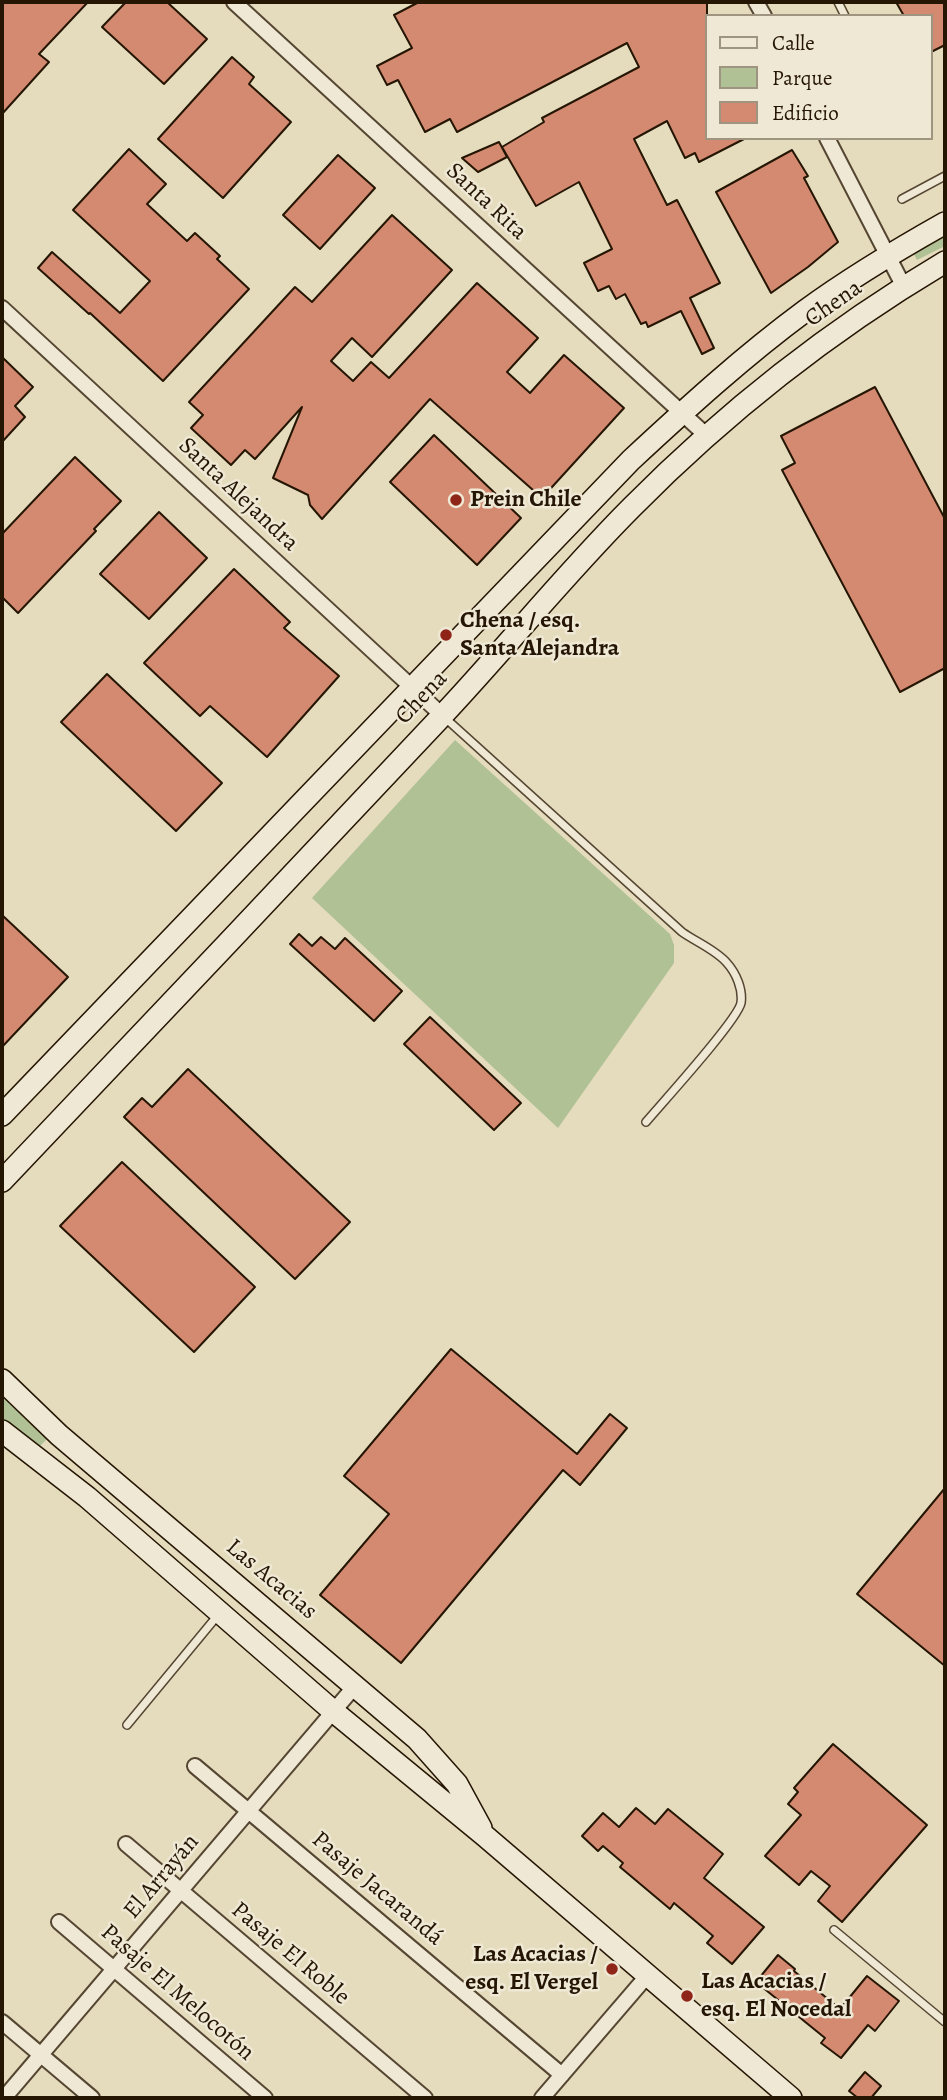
<!DOCTYPE html>
<meta charset="utf-8">
<style>
body{margin:0}
#map{position:relative;width:947px;height:2100px;overflow:hidden;background:#e5dbbd;font-family:Alegreya,serif}
canvas{display:block}
.frame{position:absolute;inset:0;border:4px solid #251503;pointer-events:none}
.legend{position:absolute;left:705px;top:14px;width:228px;height:126px;box-sizing:border-box;background:#eee8d4;border:2px solid #9e9480;margin:0;padding:9px 12px;list-style:none;font-size:21px;color:#251503}
.legend li{display:flex;align-items:center;gap:14px;height:35px}
.legend b{width:35px;border:2px solid #9e9480}
</style>
<div id="map">
<canvas width="947" height="2100"></canvas>
<div class="frame"></div>
<ul class="legend">
<li><b style="height:9px;background:#eee8d4"></b>Calle</li>
<li><b style="height:19px;background:#b0c195"></b>Parque</li>
<li><b style="height:19px;background:#d38a71"></b>Edificio</li>
</ul>
</div>
<script>
const g = document.querySelector('canvas').getContext('2d');
g.lineJoin = 'round';
function paint(path, color) {
  g.fillStyle = color;
  g.fill(path, 'evenodd');
}
function strokePath(path, color, width, dash) {
  g.strokeStyle = color;
  g.lineWidth = width;
  g.lineCap = dash ? 'butt' : 'round';
  g.setLineDash(dash || []);
  g.stroke(path);
}
function label(font, color, halo, rows, align = 'center') {
  g.font = font + ' Alegreya,serif';
  g.lineWidth = 5;
  g.setLineDash([]);
  g.textBaseline = 'middle';
  g.strokeStyle = halo;
  g.fillStyle = color;
  for (const [text, x, y, turn = 0] of rows) {
    g.save();
    g.translate(x, y);
    g.rotate((+turn || 0) * Math.PI / 180);
    g.textAlign = isNaN(turn) ? turn : align;
    if (halo) g.strokeText(text, 0, 0);
    g.fillText(text, 0, 0);
    g.restore();
  }
}
paint(new Path2D(`
 M945 231V246L917 260 911 249Z
 M455 740 670 934 674 945V963L558 1128 312 898Z
 M2 1396 47 1439 40 1446 2 1419Z`), '#b0c195');
const building = new Path2D(`
 M2 2H88L39 54 49 62 2 114Z
 M126 2H167L207 39 164 84 102 27Z
 M419 2H707V138H746L699 162 695 153 685 158 667 121 634 139 667 205 677 200 720 283 690 298 714 348 702 354 681 311 648 327 646 322 641 324 625 294 616 299 609 286 598 291 584 263 612 249 579 182 536 206 502 147 544 122 542 118 639 67 627 43 457 132 450 119 425 132 398 80 387 85 377 66 412 48 394 15Z
 M896 2H945V45L931 52V16H904Z
 M232 57 254 77 249 84 291 122 223 198 158 139Z
 M499 142 507 157 478 172 462 158Z
 M129 149 166 184 147 204 187 241 195 233 220 256 217 259 249 289 163 381 90 313 89 314 38 268 52 252 120 313 150 281 73 210Z
 M792 150 808 176 804 178 838 242 808 267 771 293 716 192Z
 M338 155 375 188 320 249 283 215Z
 M392 215 452 270 372 357 352 338 331 361 353 381 371 362 389 378 477 283 538 338 507 372 530 393 564 355 624 408 542 498 430 399 322 519 310 505 308 495 273 478 302 407 255 459 245 450 231 465 191 428 203 415 189 402 295 287 312 302Z
 M2 357 33 387 15 406 25 417 2 442Z
 M875 387 945 519V668L900 692 782 470 795 463 781 436Z
 M434 435 521 518 477 565 390 482Z
 M75 457 121 501 94 529 96 531 18 613 2 597V534Z
 M159 512 207 558 149 619 100 574Z
 M234 569 290 622 284 628 339 676 267 757 210 706 200 716 144 663Z
 M107 674 222 783 176 831 61 722Z
 M2 915 68 977 2 1047Z
 M299 934 312 946 321 937 335 949 345 938 402 991 374 1021 290 944Z
 M430 1017 521 1103 494 1130 404 1044Z
 M188 1069 350 1222 295 1279 124 1117 142 1098 152 1107Z
 M122 1162 255 1287 194 1352 60 1226Z
 M451 1349 577 1454 610 1414 627 1428 580 1485 563 1470 401 1663 320 1595 389 1514 344 1476Z
 M945 1488V1666L857 1594Z
 M833 1744 927 1825 842 1922 818 1901 830 1886 811 1871 799 1885 765 1856 801 1815 788 1804 798 1792 794 1788Z
 M636 1808 655 1824 668 1809 723 1854 704 1878 764 1927 732 1964 707 1943 713 1936 674 1903 670 1909 620 1867 623 1863 603 1846 598 1851 582 1836 603 1813 619 1827Z
 M778 1955 795 1969 794 1971 840 2009 867 1976 899 2001 875 2031 868 2025 841 2058 821 2043 825 2038 756 1982Z
 M865 2072 881 2086 871 2098H858L849 2091Z`);
paint(building, '#d38a71');
strokePath(building, '#251503', 2);
const lane = new Path2D(`
 M838 2 845 16
 M902 199 945 176
 M443 716 682 932C696 942 716 950 727 963 736 973 743 989 741 1003 737 1021 662 1103 646 1122
 M127 1725 218 1615
 M834 1930 945 2022`);
const street = new Path2D(`
 M234 2 707 436
 M756 2 764 16
 M827 138 904 287
 M2 308 443 716
 M195 1766 562 2075
 M126 1844 425 2098
 M59 1922 265 2098
 M2 2022 92 2098
 M4 2098 355 1686
 M542 2098 647 1976`);
const secondary = new Path2D(`
 M2 1115 631 460C687 408 744 356 805 311 850 278 897 250 945 223
 M2 1181C148 1027 295 873 440 718 505 649 565 574 632 507 725 413 832 329 945 262
 M2 1380 59 1435 417 1739 457 1784 481 1828
 M2 1431 87 1497 333 1711 485 1836 791 2098`);
strokePath(lane, '#554632', 10);
strokePath(street, '#554632', 18);
strokePath(secondary, '#251503', 24);
strokePath(lane, '#eee8d4', 7);
strokePath(street, '#eee8d4', 14);
strokePath(secondary, '#eee8d4', 21);
for (const [x, y, r, color] of [
 [456,500,7,"#8f2418"],
 [446,635,7,"#8f2418"],
 [612,1969,7,"#8f2418"],
 [687,1996,7,"#8f2418"]
]) {
  const dot = new Path2D();
  dot.arc(x, y, r, 0, 2 * Math.PI);
  g.fillStyle = color;
  g.fill(dot);
  strokePath(dot, '#eee8d4', 2.5);
}
label('24px', '#251503', '#eee8d4', [
 ["Santa Rita",486,202,43],
 ["Chena",834,304,-35],
 ["Santa Alejandra",238,495,43],
 ["Chena",422,698,-47],
 ["Las Acacias",271,1580,40],
 ["El Arrayán",162,1877,-50],
 ["Pasaje Jacarandá",377,1889,40],
 ["Pasaje El Roble",290,1954,40],
 ["Pasaje El Melocotón",177,1993,41]
]);
label('bold 24px', '#251503', '#eee8d4', [
 ["Prein Chile",470,500],
 ["Chena / esq.",460,621],
 ["Santa Alejandra",460,649],
 ["Las Acacias /",598,1955,"right"],
 ["esq. El Vergel",598,1983,"right"],
 ["Las Acacias /",701,1982],
 ["esq. El Nocedal",701,2010]
], 'left');
</script>
